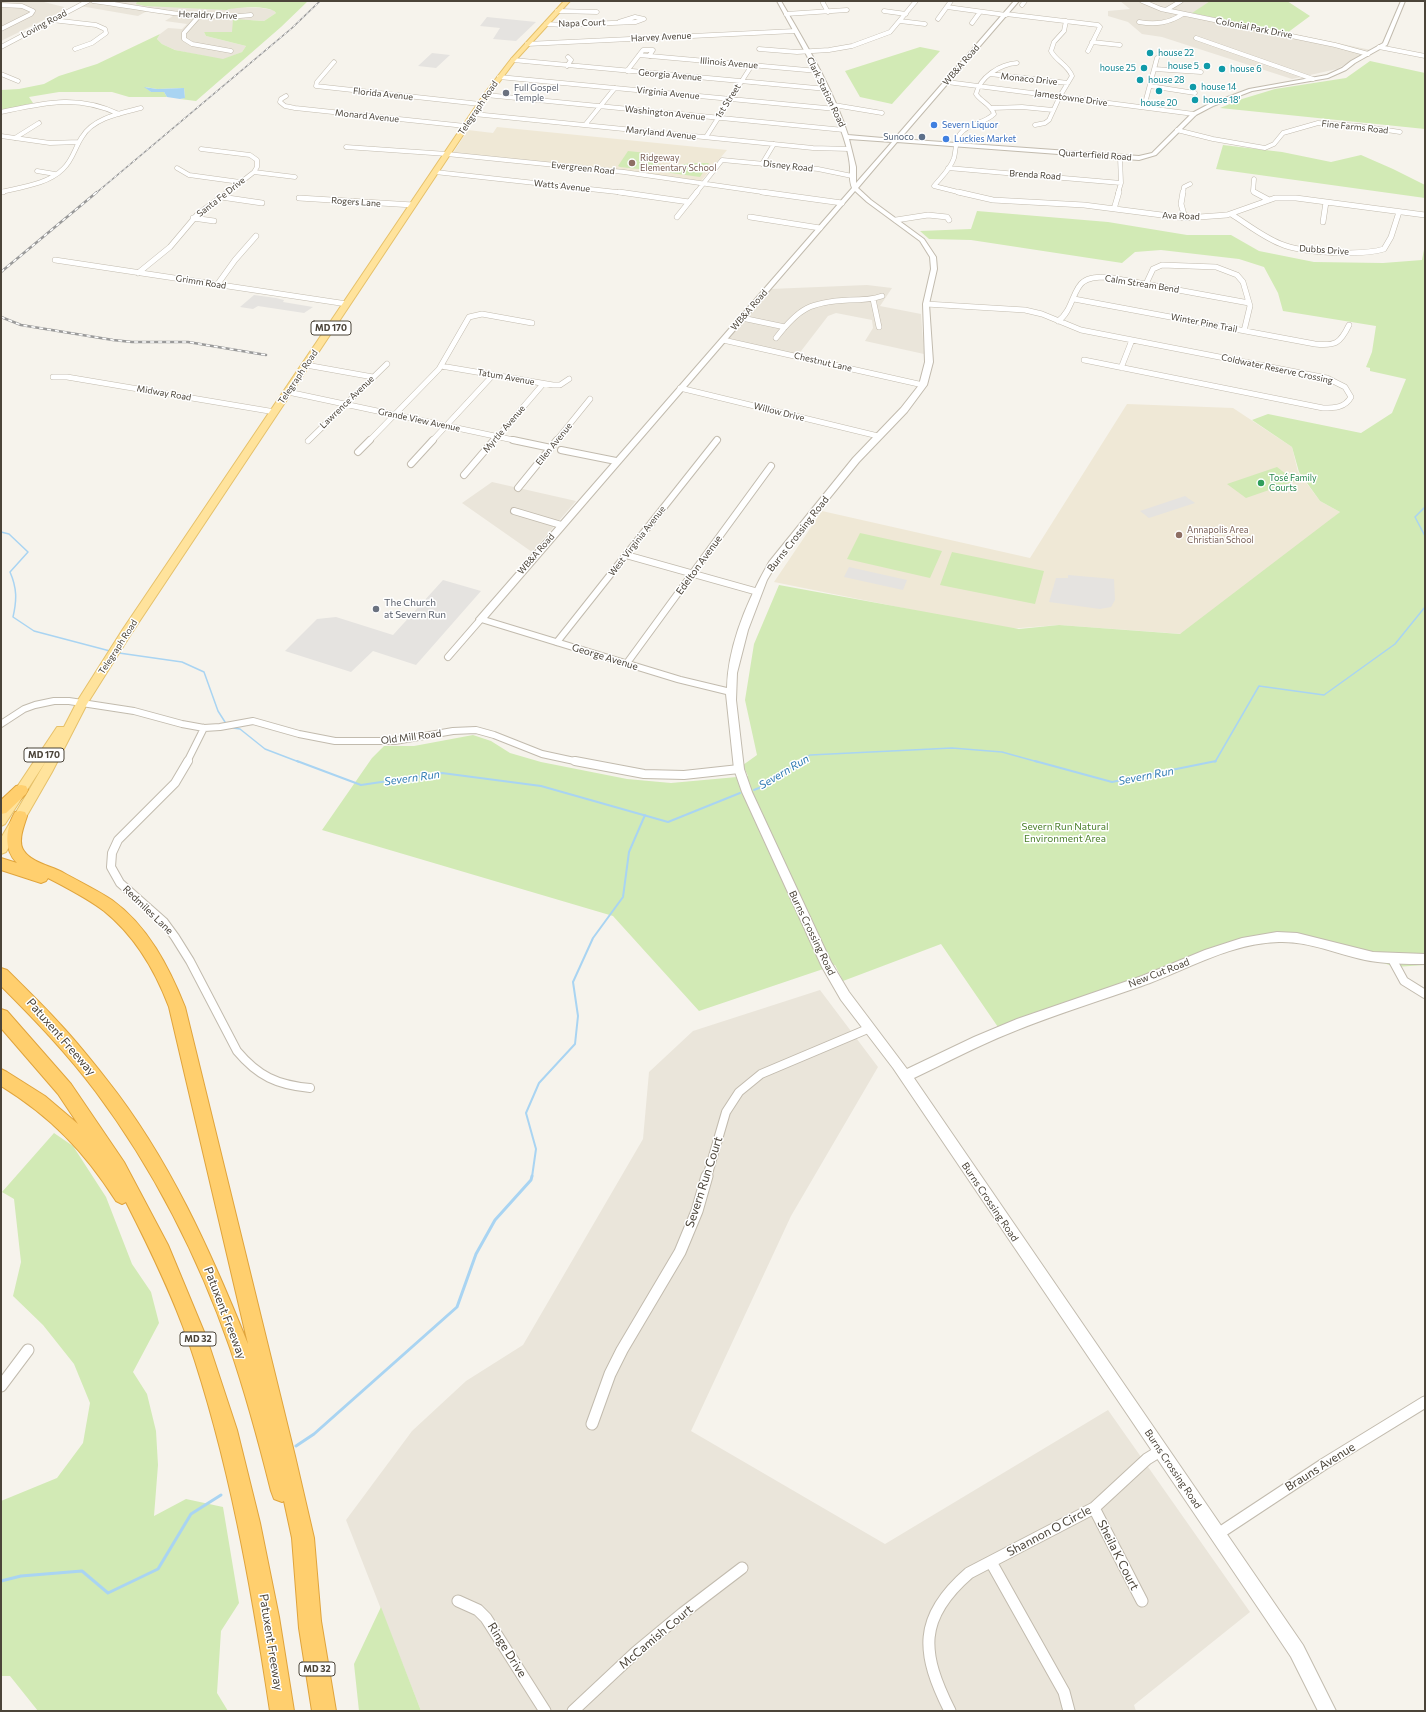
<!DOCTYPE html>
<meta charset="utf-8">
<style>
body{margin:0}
#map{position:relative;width:1426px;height:1712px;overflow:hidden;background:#f6f3ec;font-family:Commissioner,sans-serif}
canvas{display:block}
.frame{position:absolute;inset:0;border:2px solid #4b4439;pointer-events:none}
</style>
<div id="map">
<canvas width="1426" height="1712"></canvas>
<div class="frame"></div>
</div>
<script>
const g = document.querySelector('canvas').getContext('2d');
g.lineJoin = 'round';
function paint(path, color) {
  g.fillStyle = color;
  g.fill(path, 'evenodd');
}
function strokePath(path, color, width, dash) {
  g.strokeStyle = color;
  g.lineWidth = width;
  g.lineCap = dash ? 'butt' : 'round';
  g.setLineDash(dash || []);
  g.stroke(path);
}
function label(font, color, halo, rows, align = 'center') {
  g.font = font + ' Commissioner,sans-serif';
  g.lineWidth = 3;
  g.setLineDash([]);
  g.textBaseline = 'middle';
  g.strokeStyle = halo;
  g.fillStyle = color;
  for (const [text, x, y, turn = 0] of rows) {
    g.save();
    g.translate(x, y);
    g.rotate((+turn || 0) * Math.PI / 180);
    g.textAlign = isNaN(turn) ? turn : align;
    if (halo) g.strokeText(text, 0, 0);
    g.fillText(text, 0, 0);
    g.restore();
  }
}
paint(new Path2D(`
 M1 1 44 2 64 7V10L1 41Z
 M90 1H137L136 2 227 10 235 7 261 8 273 10 276 13 264 21 252 20 233 33 204 32 206 36 246 46 242 52 223 60 175 50 162 44 157 39 160 34 168 28 182 29 187 24 165 21 173 16 147 11 138 16 80 6Z
 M1120 1H1210L1193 13 1371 50 1337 69 1292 79 1162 37 1142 34 1128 22 1108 16V11L1130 9Z
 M867 285 892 288 880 306 921 314 924 354 865 341 873 328 872 320 836 313 828 316 798 355 726 338 770 289Z
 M492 482 576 501 532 552 462 503Z
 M820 990 878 1067 791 1216 691 1431 885 1544 1108 1410 1250 1612 1134 1705 1136 1711H421L346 1520 412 1431 466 1381 523 1345 643 1139 649 1072 693 1031Z`), '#eae5da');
paint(new Path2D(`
 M497 127 727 150 701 181 643 173 453 153 468 130 493 133Z
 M1127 404 1233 408 1292 447 1298 472 1320 501 1340 512 1196 635 1059 625 1007 629 774 582 822 511 1030 558Z`), '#efe8d6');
paint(new Path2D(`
 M137 1H308L281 27 196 101 180 99 185 98 184 88 157 89 145 87 151 92H164L167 97H129L112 92H59L29 97 33 103 1 111V90L19 89 44 84 59 76 97 64 160 34 157 39 162 44 175 50 223 59 242 52 246 46 206 36 204 32H232L233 19 264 21 276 13C271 5 236 7 227 10L145 6 136 4Z
 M1210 1H1287L1310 16 1287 33 1192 13Z
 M920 47 940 51 892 104 860 97 845 71Z
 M1370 61 1425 73V129L1220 108 1242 99 1275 89 1346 78Z
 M1223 145 1282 152 1331 162 1361 155 1393 169 1425 185V198L1216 169Z
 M628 151C640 152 655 153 660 165L657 171 620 167 618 166Z
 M695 163H709L700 177 664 172C674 165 683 164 695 163Z
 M977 211 1108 222 1187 235H1231L1259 251 1314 262 1383 263 1422 260 1425 244V965L1395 967 1366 957 1290 939 1252 941 1000 1030 941 944 843 981 835 965 699 1011 613 916 322 830 372 758 384 746H414L473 735 491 741 510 753 541 762 627 779 671 783 748 776 743 765 757 755 745 700 754 644 779 585 1019 629 1059 625 1180 634 1340 512 1320 501 1299 472 1292 447 1252 420 1268 414 1361 433 1392 413 1406 379 1370 371V368L1366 367 1372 352 1376 326 1283 311 1278 293 1264 267 1239 259 1161 250 1135 252 1122 263 971 240 929 239 920 231 971 229Z
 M1277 467 1295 481 1246 498 1227 484Z
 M860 533 942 551 930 578 847 559Z
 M952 552 1044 571 1035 604 940 585Z
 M54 1133 73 1146 106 1197 132 1264 151 1292 159 1323 133 1372 147 1394 156 1431 158 1465 154 1516 186 1499 223 1507 239 1603 221 1631 217 1693 228 1711H38L10 1676H1V1501L57 1478 83 1443 90 1403 74 1364 43 1325 13 1296 21 1262 14 1199 2 1192Z
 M381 1607 421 1711H359L354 1664Z`), '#d2eab5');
paint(new Path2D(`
 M487 17 536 22 516 41 493 39 500 28 480 26Z
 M432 53 450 55 436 68 418 66Z
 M254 295 276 298 284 300 283 302 313 307 304 313 258 306 253 309 240 307Z
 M1185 496 1195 503 1149 518 1140 511Z
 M849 567 907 580 903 590 844 577Z
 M1068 575 1114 579 1115 600 1111 607 1100 609 1049 602 1056 578H1068Z
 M443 580 481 591 416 665 373 651 351 672 285 651 317 619 336 617 393 635Z`), '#e5e3e0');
paint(new Path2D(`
 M144 87 157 89 184 88 185 98 180 99 167 97 164 92H151Z`), '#a9d4f2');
strokePath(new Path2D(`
 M1425 507 1415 517 1425 536
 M1 532 9 534 28 552 10 572C17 588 17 600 13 617L34 631 110 651
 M119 653 182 662 204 672 218 711 225 722
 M233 728 240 729 265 749 299 762
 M800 762 810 755 952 748 1002 752 1038 762
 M1215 762 1259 686 1324 695 1395 644 1425 607`), '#a9d4f2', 1.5);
strokePath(new Path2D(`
 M297 761 361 785 442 773 541 786 668 822 740 793
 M1035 761 1112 782 1216 761
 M754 790 764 786 801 761
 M532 1177 536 1149 526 1113 539 1083 575 1044 578 1016 573 982 593 938 623 897 629 852 645 815`), '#a9d4f2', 2);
strokePath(new Path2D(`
 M296 1446 314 1434 457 1307 476 1254 495 1220 531 1180 532 1176
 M1 1581 21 1576 82 1571 108 1593 158 1569 191 1514 221 1495`), '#a9d4f2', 3);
const minorFar4 = new Path2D(`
 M93 1C146 8 197 21 251 15
 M1142 1 1161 9 1335 45 1368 54
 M823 3 828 12
 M1 5 22 6 33 11 31 14 1 29
 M1022 5 1025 1
 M947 7 1006 15
 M1166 10 1181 1
 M557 11 597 12
 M884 11 906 14
 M786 14 847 10
 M1006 14 1098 25 1100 27 1088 51
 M199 16 184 33V39L192 44 231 51
 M938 19 951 1
 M52 20 96 25 105 29 106 33 92 43 75 49
 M900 21 925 24
 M1139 22C1156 25 1169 23 1183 14
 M972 23 980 12
 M546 24 564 25 636 22 644 19 635 17 619 22
 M1196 38 1313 79
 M1092 42 1120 45
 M527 44 795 31
 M1 47 88 1
 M1379 47 1425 56
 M759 49 797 52 829 50 852 46 890 32 916 1
 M639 55 818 71
 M513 60 827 89
 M334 62 317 82 316 86 480 104
 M567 66 571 60 568 57
 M1154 69 1201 72
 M627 71 643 50H653L649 56
 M1 74 18 81
 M990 74 1068 83
 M499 77 836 109
 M947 82 1194 114
 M1150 86 1195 93
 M486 95 844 130
 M286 96 281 99 280 102 285 106 295 108 465 126
 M834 105 882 113
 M1144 107 1157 58
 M992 108 1022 107 1053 110
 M1 112C44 103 77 94 119 114
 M474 114 813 148 849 149
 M585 125 615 88
 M1035 125 1045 123 1049 120 1060 96 1072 76C1068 65 1056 61 1051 51L1054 42 1064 31 1066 21
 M1177 130 1213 139 1265 148 1274 144 1283 133 1318 123 1360 126 1400 132
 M1 136 50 143 79 142
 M706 137 752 65
 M15 138 39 123
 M346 147 447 154 624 172 769 193
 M201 149 250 155 257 160V167L254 172 227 193
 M762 164 774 144
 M177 168 189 175 240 182
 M948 168 1121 183
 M37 171 55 174
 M254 172 295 177
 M435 172 626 193
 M1254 179 1253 191 1256 193
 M1 192C22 187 48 184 63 169 73 160 75 147 82 137 93 118 121 113 141 108
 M696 193 722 160 818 169 852 176
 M962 193 934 186C941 177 950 170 954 158 956 151 955 141 960 134 968 123 984 124 994 114 991 104 981 102 976 94 980 77 1000 64 1017 63
 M1118 193 1121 183 1120 157
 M1183 193 1184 187 1190 184`);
const minorFar3 = new Path2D(`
 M1 192H3
 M619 192 689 202
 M762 192 842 203
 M958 192 993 200 1084 205 1185 218 1227 215 1275 198H1296L1425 215
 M1183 192 1181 204 1185 218
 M1254 192 1269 200
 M221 197 262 203
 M299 198 413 205
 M1114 209 1119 192
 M1231 214C1247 224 1263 237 1281 244 1302 253 1362 256 1384 249L1391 237 1399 212
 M677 217 697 192
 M750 217 820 228
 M193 218 214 221
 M896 220 928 215 947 217 949 220
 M1323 222 1326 202
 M55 260 347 304
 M138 273 170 247 197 215 228 192
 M1146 284 1153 269 1162 265 1216 267 1237 275 1243 282 1250 306 1244 331
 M217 285 235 260 256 236
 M873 299 879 327
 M1074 299 1315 344C1335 346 1340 344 1349 325
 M926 304 1025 310 1042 314 1081 330 1327 378 1345 387 1351 397C1345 408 1334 408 1323 408L1084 360
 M742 318 785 327
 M1058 321C1072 312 1073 289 1083 282 1089 277 1099 277 1107 277L1249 303
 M776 338C799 308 810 302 849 300 860 300 871 300 882 296
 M723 340 923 385
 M306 365 373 377
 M441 366 553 385H560L569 379
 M1121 368 1132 340
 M53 377H67L275 412
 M680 388 878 436
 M288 392 518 441
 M308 441 387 364
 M369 441 439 369 469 317 482 314 532 323
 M432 441 493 375
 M494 441 543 384
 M556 441 590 399`);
const minorFar2 = new Path2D(`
 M513 440 551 448
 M561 450 616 461
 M358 452 370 440
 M411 464 433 440
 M464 475 494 440
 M518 488 557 440
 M514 511 561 525
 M626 555 758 592
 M557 642 717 440
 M448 657 481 619
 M627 663 771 466
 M1 724 24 709 35 705 54 701H69L134 711 182 724 204 728 220 727 253 721 299 734 335 741H395L453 731 476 730 494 735 542 754 579 762
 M187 762 204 728`);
const minorFar1 = new Path2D(`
 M188 761 175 783 118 840 112 853 111 867 120 883 164 922 175 937 190 961 237 1051C258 1076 277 1085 310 1088
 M575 761 644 774 684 775 739 769
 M1392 959 1404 981 1425 994
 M707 1177 726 1112 739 1092 761 1074 870 1028`);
const minor = new Path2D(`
 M1 1386 28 1350
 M592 1424 610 1374 622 1350 680 1252 697 1211 707 1176
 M1094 1508 1142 1601
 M1218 1534 1324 1464 1425 1402
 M991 1562 1064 1692 1069 1711
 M458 1601 478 1610 486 1618 545 1711
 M573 1711 636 1652 683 1613 742 1568
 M950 1711C921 1653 917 1618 969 1573L1094 1508 1147 1459 1160 1451`);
const tertiary = new Path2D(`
 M777 1H781C806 44 833 88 848 135L894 139 1014 1H1019L900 139 1139 156 1152 153 1192 113 1209 104 1249 89 1327 75 1342 68 1351 61 1383 43 1401 1H1405L1387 45 1355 63 1346 70 1328 78 1252 91 1213 106 1196 115 1156 155 1139 160 897 142 858 188 871 200 924 239 936 257 937 269 929 304 933 362 927 385 907 412 859 462 777 563 767 580 748 630 737 673 736 700 744 769 752 792 831 962 849 992 907 1069 974 1037 1017 1019 1142 976 1205 950 1242 938 1277 932 1297 933 1373 952 1425 954V964C1405 964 1384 964 1365 960 1336 954 1309 941 1279 942 1233 943 1192 967 1150 983 1103 1000 1056 1014 1010 1033 977 1046 946 1063 914 1078L1303 1645 1336 1711H1318L1291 1657 1267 1621 893 1068 841 1000 822 967 742 792 734 769 726 694 677 682 478 621 476 619 852 188C849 180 850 175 850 167 849 152 843 135 838 122 822 80 798 40 777 1ZM849 139 892 142 856 183V167ZM855 191 867 202 920 241 930 257 931 269 923 304 925 362 919 385 901 408 853 458 769 562C748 599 728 645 727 688L681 677 487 618Z`);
const primary = new Path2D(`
 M564 1H570L515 61 489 96 131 634 87 704 52 772 6 852 1 854V838L46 761 5 824 1 826V811L57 727H64L78 700 123 629 484 94 511 59Z`);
const motorway = new Path2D(`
 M21 785 26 786 28 790 26 794 6 813 1 814V800L16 786Z
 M20 811 25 812 27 816C24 826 17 842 24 851 32 863 52 866 64 873 80 882 97 890 112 900 148 926 169 967 185 1007L295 1456 314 1538 321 1621 336 1711H312L299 1628 292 1538 284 1501 282 1502 274 1499 271 1491C259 1443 246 1395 230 1348 199 1258 153 1168 96 1092 67 1053 34 1019 1 986V968L7 970C25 988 43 1005 60 1024 77 1042 92 1061 107 1080 169 1158 211 1252 248 1344L169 1007C155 970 135 936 104 911 87 898 67 888 48 878L46 881 41 883 1 870V858L17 863C3 849 6 828 15 812Z
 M1 1009 7 1011 71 1084 124 1162 168 1245 207 1339 237 1430 260 1523 279 1617 294 1711H270C251 1585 229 1460 188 1340 171 1292 149 1247 126 1202L122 1204 116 1201C84 1151 51 1117 1 1086V1069L7 1072 45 1096 78 1124 58 1094 1 1028Z`);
strokePath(minorFar4, '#c2bbae', 5);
strokePath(minorFar3, '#c2bbae', 6);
strokePath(minorFar2, '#c2bbae', 8);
strokePath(minorFar1, '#c2bbae', 10);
strokePath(minor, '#c2bbae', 13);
strokePath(tertiary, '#c2bbae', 2);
strokePath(primary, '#e6c16a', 2);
strokePath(motorway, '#e0a43c', 2);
strokePath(minorFar4, '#fff', 4);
strokePath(minorFar3, '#fff', 5);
strokePath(minorFar2, '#fff', 6);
strokePath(minorFar1, '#fff', 8);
strokePath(minor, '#fff', 11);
paint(tertiary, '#fff');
paint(primary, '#ffe39c');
paint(motorway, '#ffcf6e');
const railFar1 = new Path2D(`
 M96 193 292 28 320 1`);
const rail = new Path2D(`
 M1 272 97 192
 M1 317 21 325 113 340 132 342H188L266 355`);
strokePath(railFar1, '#9a9a9a', 1.5);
strokePath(rail, '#9a9a9a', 2.5);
strokePath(railFar1, '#fff', 1, [3]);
strokePath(rail, '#fff', 1.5, [4]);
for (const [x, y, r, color] of [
 [1150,53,4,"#0f9aa8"],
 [1207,66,4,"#0f9aa8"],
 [1144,68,4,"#0f9aa8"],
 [1222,69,4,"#0f9aa8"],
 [1140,80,4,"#0f9aa8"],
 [1193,87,4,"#0f9aa8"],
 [1159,91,4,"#0f9aa8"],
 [506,93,4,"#6b7280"],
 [1195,100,4,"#0f9aa8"],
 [934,125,4,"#3f7fe0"],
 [922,137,4,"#5c6f8a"],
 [946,139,4,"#3f7fe0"],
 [632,163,4,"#8d6e63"],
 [1261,483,4,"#2e9e5b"],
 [1179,535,4,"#8d6e63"],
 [376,609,4,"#6b7280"]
]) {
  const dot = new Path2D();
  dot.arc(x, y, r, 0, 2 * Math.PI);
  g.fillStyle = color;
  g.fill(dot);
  strokePath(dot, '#fff', 1.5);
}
label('9px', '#4b4439', '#fff', [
 ["Heraldry Drive",208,15,2],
 ["Napa Court",582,23,-2],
 ["Loving Road",44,24,-28],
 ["Colonial Park Drive",1254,28,11],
 ["Harvey Avenue",661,37,-3],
 ["Illinois Avenue",729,63,5],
 ["WB&A Road",961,65,-49],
 ["Georgia Avenue",670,75,5],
 ["Monaco Drive",1029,79,6],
 ["Clark Station Road",826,92,64],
 ["Virginia Avenue",668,93,6],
 ["Florida Avenue",383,94,6],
 ["Jamestowne Drive",1071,98,8],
 ["1st Street",728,101,-57],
 ["Telegraph Road",478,108,-56],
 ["Washington Avenue",665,113,6],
 ["Monard Avenue",367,116,6],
 ["Fine Farms Road",1355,127,6],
 ["Maryland Avenue",661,133,6],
 ["Quarterfield Road",1095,155,4],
 ["Disney Road",788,166,6],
 ["Evergreen Road",583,168,6],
 ["Brenda Road",1035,175,4],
 ["Watts Avenue",562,186,6],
 ["Santa Fe Drive",221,197,-38],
 ["Rogers Lane",356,202,4],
 ["Ava Road",1181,216,2],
 ["Dubbs Drive",1324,250,4],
 ["Grimm Road",201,282,9],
 ["Calm Stream Bend",1142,284,9],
 ["WB&A Road",749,310,-49],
 ["Winter Pine Trail",1204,323,11],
 ["Chestnut Lane",823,362,13],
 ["Coldwater Reserve Crossing",1277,369,12],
 ["Telegraph Road",298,377,-56],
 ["Tatum Avenue",506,377,10],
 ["Midway Road",164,393,10],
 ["Lawrence Avenue",347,402,-44],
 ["Willow Drive",779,412,14],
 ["Grande View Avenue",419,420,12],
 ["Myrtle Avenue",504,429,-49],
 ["Ellen Avenue",554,444,-51],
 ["West Virginia Avenue",637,541,-52],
 ["WB&A Road",536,554,-49],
 ["Telegraph Road",118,647,-57]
]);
label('9px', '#0d838f', '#fff', [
 ["house 22",1158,53],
 ["house 5",1199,66,"right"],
 ["house 25",1136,68,"right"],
 ["house 6",1230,69],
 ["house 28",1148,80],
 ["house 14",1201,87],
 ["house 18'",1203,100],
 ["house 20",1159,103,"center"]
], 'left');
label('9px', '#5b616d', '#fff', [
 ["Full Gospel",514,88],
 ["Temple",514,98]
], 'left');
label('9px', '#366cbe', '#fff', [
 ["Severn Liquor",942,125],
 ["Luckies Market",954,139]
], 'left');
label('9px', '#4e5e75', '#fff', [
 ["Sunoco",914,137]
], 'right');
label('9px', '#785e54', '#fff', [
 ["Ridgeway",640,158],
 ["Elementary School",640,168],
 ["Annapolis Area",1187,530],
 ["Christian School",1187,540]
], 'left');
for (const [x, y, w] of [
 [331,328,40],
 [44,755,40],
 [198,1339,36],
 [317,1669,36]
]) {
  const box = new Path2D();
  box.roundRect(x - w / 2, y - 7, w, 14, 3);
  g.fillStyle = '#fff';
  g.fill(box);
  strokePath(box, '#4b4439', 1);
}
label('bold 9px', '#4b4439', null, [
 ["MD 170",331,328],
 ["MD 170",44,755],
 ["MD 32",198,1339],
 ["MD 32",317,1669]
]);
label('9px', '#27864d', '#fff', [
 ["Tosé Family",1269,478],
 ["Courts",1269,488]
], 'left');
label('10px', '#4b4439', '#fff', [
 ["Burns Crossing Road",798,534,-52],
 ["Edelton Avenue",699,565,-54],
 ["George Avenue",605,657,17],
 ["Old Mill Road",411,737,-7],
 ["Redmiles Lane",148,910,44],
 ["Burns Crossing Road",812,933,64],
 ["New Cut Road",1159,973,-21],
 ["Burns Crossing Road",990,1202,56],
 ["Burns Crossing Road",1173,1469,56]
]);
label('10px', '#5b616d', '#fff', [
 ["The Church",384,603],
 ["at Severn Run",384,615]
], 'left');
label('10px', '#4a7f2a', '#fff', [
 ["Severn Run Natural",1065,827],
 ["Environment Area",1065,839]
]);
label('italic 11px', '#2e7ab2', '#fff', [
 ["Severn Run",784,772,-31],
 ["Severn Run",1146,776,-11],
 ["Severn Run",412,778,-8]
]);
label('12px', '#4b4439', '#fff', [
 ["Patuxent Freeway",61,1037,49],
 ["Severn Run Court",704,1182,-72],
 ["Patuxent Freeway",225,1313,69],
 ["Brauns Avenue",1320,1467,-32],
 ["Shannon O Circle",1049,1531,-28],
 ["Sheila K Court",1118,1555,63],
 ["McCamish Court",656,1637,-40],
 ["Patuxent Freeway",271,1642,81],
 ["Ringe Drive",507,1650,58]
]);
</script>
